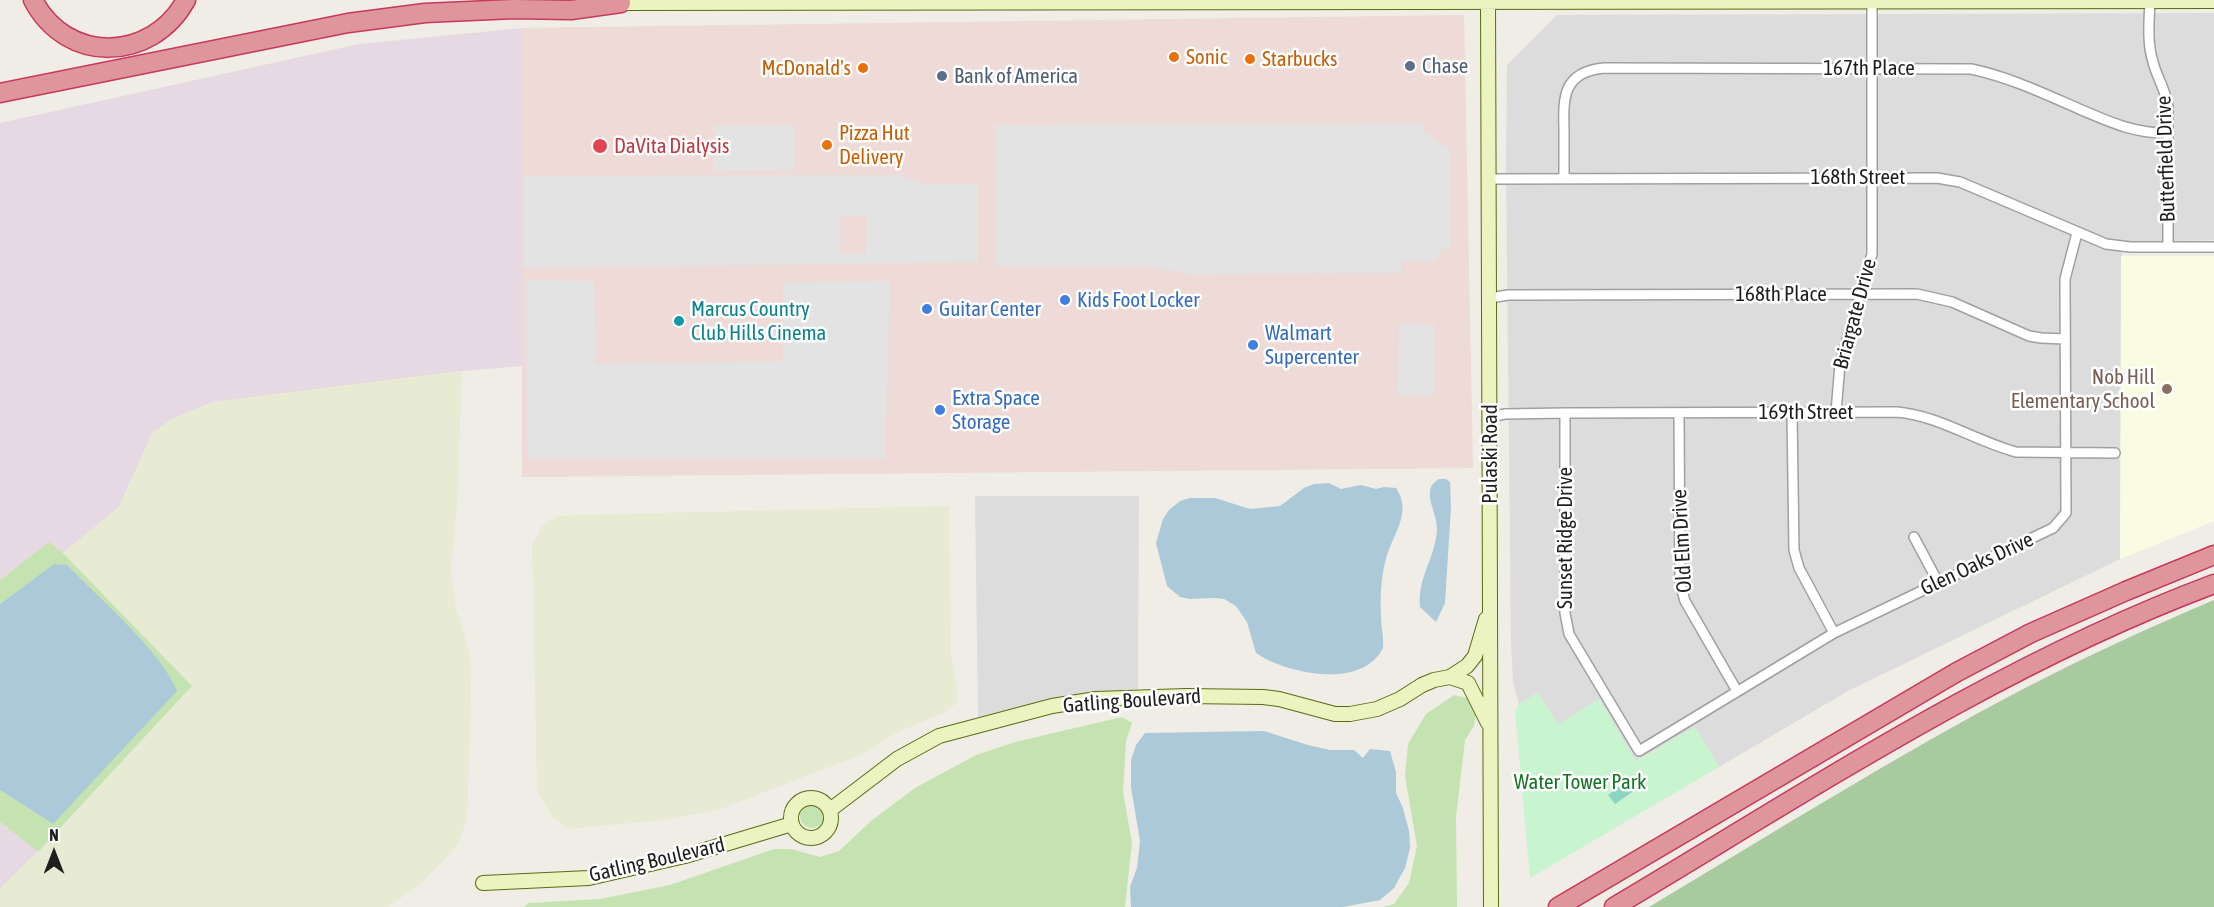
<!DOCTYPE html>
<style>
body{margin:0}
#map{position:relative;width:2214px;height:907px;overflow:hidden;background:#efede6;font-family:"Asap Condensed",sans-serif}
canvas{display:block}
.north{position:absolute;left:24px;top:823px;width:60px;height:60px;-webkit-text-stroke:4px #fff;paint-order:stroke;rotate:0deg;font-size:16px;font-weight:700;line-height:24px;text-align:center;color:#1f1f1f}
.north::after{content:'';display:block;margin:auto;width:21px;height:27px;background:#1f1f1f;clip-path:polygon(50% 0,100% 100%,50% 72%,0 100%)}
</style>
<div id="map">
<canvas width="2214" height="907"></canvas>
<div class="north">N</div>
</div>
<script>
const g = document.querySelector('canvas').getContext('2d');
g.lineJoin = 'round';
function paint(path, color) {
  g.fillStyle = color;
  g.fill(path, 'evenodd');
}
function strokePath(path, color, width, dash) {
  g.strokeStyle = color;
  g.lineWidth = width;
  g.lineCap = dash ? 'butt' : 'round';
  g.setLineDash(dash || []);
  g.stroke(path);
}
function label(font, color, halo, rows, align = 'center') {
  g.font = font + ' "Asap Condensed",sans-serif';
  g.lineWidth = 5;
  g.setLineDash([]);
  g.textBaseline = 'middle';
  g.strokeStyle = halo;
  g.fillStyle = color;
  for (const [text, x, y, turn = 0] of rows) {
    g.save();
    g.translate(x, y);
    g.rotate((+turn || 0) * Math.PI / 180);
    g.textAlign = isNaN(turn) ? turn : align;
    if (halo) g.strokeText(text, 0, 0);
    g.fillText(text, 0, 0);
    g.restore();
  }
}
paint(new Path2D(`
 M2214 13V240L2122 242 2120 559 1848 691 1719 767 1695 727 1636 761 1558 724 1538 693 1519 704 1513 683 1511 643 1506 166 1507 65 1557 15Z
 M975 496H1139L1138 689 1104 691 1057 697 978 717Z`), '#dddcdc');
paint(new Path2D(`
 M1464 15 1473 468 522 477V28Z`), '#eedad7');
paint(new Path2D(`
 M522 28V366L462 371 213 402 172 419 152 434 119 507 63 553 49 542 0 580V123L359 44Z
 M0 822 38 852 0 889Z`), '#e7d9e3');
paint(new Path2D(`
 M2121 256H2214V521L2120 559Z`), '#f9fce2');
paint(new Path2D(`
 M462 371 457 505 451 569 456 608 470 654 471 695 467 820 457 846 419 885 388 907H0V889L60 829 192 686 63 553 119 507 152 434 172 419 213 402Z
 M949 506 951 654 957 687V703L943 713 898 732 863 754 721 809 664 820 567 829 551 815 537 792 532 545 542 526 558 516 577 515Z`), '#e7ebd4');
paint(new Path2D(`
 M49 542 63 553 192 686 38 852 0 822V790L53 824 54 565 0 604V580Z
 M1454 695 1467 698 1476 712 1474 726 1465 740 1456 817 1457 907H1383L1394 904 1409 883 1417 846 1405 776 1408 744 1426 714Z
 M1122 717 1132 723 1126 741 1123 792 1132 843 1125 907H524L528 903 600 899 670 885 774 849H791L820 857 839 851 871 821 915 788 976 755 1015 742Z
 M800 816a12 12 0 1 1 24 0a12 12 0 1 1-24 0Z`), '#c5e3b1');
paint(new Path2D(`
 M2214 600V907H1649C1773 833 1897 755 2025 688 2087 656 2150 627 2214 600Z`), '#a8ca9f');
paint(new Path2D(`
 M1538 693 1558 724 1599 699 1636 761 1695 727 1719 767 1530 878 1515 711 1519 704Z`), '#c8f4d0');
paint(new Path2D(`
 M1631 778 1638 788 1615 804 1608 795Z`), '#8cd6c1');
paint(new Path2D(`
 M1423 124 1422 130 1450 149 1451 248H1444L1434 261 1401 262V273L1190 274 1145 266H996L995 125Z
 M794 125V170L713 171V126Z
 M900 175 921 184H978V262L524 268V176ZM840 216H867L866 254 840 253Z
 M526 280 594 281 596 364 783 361V282L890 281 885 459H527Z
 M1399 324H1435L1434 396 1398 395Z`), '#e3e3e3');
paint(new Path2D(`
 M1439 479H1446L1450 482 1451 507 1445 603 1436 622 1420 607C1417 579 1435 558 1437 530 1438 512 1419 490 1439 479Z
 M1329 483 1341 489 1361 485 1376 489 1384 487 1396 488C1413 513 1392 535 1386 559 1381 576 1380 598 1381 616 1381 627 1384 637 1383 648 1362 690 1287 674 1256 653L1247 622 1236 606 1224 599 1215 598 1190 599 1180 597 1167 586 1156 543 1163 519 1169 510 1180 501 1190 498H1215L1250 509 1280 506 1304 488 1314 484Z
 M54 564 67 565C98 597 162 652 177 691L53 824 0 790V604Z
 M1264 731 1308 745 1330 750H1354L1363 758 1370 749 1390 751 1396 772V793L1403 808 1409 831 1410 848 1405 868 1394 888 1380 900 1343 907H1131L1130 887 1137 868 1140 841 1131 787V760L1136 745 1145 733Z`), '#abc9d8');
const street = new Path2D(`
 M2150 1C2149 22 2147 43 2153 62 2157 78 2166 90 2168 107V247
 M1564 178C1564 162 1564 146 1564 130 1563 97 1563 72 1604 68L1971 69C2010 77 2047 95 2084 111 2112 123 2137 134 2168 133
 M1489 179 1937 178 1960 182 2106 244 2130 247H2214
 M1490 298 1508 295 1917 294 1952 302 2029 336 2041 338 2065 339
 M1836 412 1840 364 1872 254V0
 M1565 413V613L1569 634 1639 751 1834 633 2053 528 2066 513 2065 279 2077 233
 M1679 413 1680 584 1685 601 1737 691
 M1792 413 1794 550 1799 568 1834 633
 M1490 417 1505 414 1565 413 1897 412C1940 416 1975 441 2016 452L2115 453
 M1914 537 1938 582`);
const secondary = new Path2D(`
 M1488 0 1491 907
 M612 3 2214 1
 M1450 677 1468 683 1488 723
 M791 818a20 20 0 1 1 40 0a20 20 0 1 1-40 0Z
 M830 810 897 759 939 736 1052 706 1096 699 1186 696 1263 697 1279 699 1335 714H1350L1377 709 1400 699 1422 685 1434 680 1450 677 1467 666 1475 656 1486 619
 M483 883 589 878 685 856 792 824`);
const highway = new Path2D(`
 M33 0C67 65 152 62 186 0
 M0 93 348 23 425 13 514 9 571 10 621 3
 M1558 907 1957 672 2031 633 2126 591 2214 555
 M1614 907C1809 791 2000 664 2214 584`);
strokePath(street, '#a0a0a0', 12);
strokePath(secondary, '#596c10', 16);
strokePath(highway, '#c9375b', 21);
strokePath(street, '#fff', 9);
strokePath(secondary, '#ebf3c0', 14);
strokePath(highway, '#de969c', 18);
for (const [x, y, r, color] of [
 [1174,57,6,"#e8710a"],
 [1250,59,6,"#e8710a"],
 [1410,66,6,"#5c6f8a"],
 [863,68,6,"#e8710a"],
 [942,76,6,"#5c6f8a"],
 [827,145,6,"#e8710a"],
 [600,146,8,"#e0444e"],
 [1065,300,6,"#3f7fe0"],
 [927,309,6,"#3f7fe0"],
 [679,321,6,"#0f9aa8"],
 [1253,345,6,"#3f7fe0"],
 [2167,389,6,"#8d6e63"],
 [940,410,6,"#3f7fe0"]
]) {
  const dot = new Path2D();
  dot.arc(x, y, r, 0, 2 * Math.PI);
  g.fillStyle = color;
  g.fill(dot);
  strokePath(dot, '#fff', 2);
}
label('21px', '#c56008', '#fff', [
 ["Sonic",1186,57],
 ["Starbucks",1262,59],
 ["McDonald's",851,68,"right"],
 ["Pizza Hut",839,133],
 ["Delivery",839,157]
], 'left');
label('21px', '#4e5e75', '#fff', [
 ["Chase",1422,66],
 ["Bank of America",954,76]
], 'left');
label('21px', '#1f1f1f', '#fff', [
 ["167th Place",1869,68],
 ["Butterfield Drive",2166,159,-92],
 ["168th Street",1858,177],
 ["168th Place",1781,294],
 ["Briargate Drive",1855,314,-75],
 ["169th Street",1806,412],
 ["Pulaski Road",1490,454,-90],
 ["Sunset Ridge Drive",1565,538,-90],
 ["Old Elm Drive",1682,541,-93],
 ["Glen Oaks Drive",1977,564,-25],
 ["Gatling Boulevard",1132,701,-4],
 ["Gatling Boulevard",657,860,-13]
]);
label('21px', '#be3a42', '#fff', [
 ["DaVita Dialysis",614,146]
], 'left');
label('21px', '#366cbe', '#fff', [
 ["Kids Foot Locker",1077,300],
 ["Guitar Center",939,309],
 ["Walmart",1265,333],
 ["Supercenter",1265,357],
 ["Extra Space",952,398],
 ["Storage",952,422]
], 'left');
label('21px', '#0d838f', '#fff', [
 ["Marcus Country",691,309],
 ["Club Hills Cinema",691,333]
], 'left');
label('21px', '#785e54', '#fff', [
 ["Nob Hill",2155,377],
 ["Elementary School",2155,401]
], 'right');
label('21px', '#177328', '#fff', [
 ["Water Tower Park",1580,782]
]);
</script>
